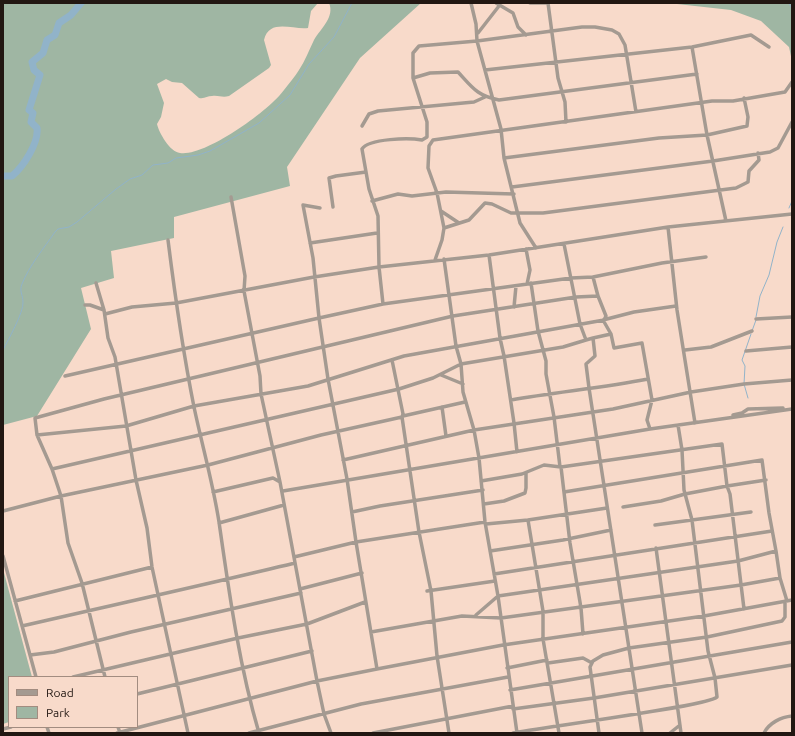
<!DOCTYPE html>
<style>
body{margin:0}
#map{position:relative;width:795px;height:736px;overflow:hidden;background:#f8daca;font-family:Ubuntu,sans-serif}
canvas{display:block}
.frame{position:absolute;inset:0;border:4px solid #221712;pointer-events:none}
.legend{position:absolute;left:8px;top:676px;width:130px;height:52px;box-sizing:border-box;background:#f8daca;border:1px solid #a28c80;margin:0;padding:5px 7px;list-style:none;font-size:12px;color:#221712}
.legend li{display:flex;align-items:center;gap:8px;height:20px}
.legend b{width:20px;border:1px solid #a28c80}
</style>
<div id="map">
<canvas width="795" height="736"></canvas>
<div class="frame"></div>
<ul class="legend">
<li><b style="height:5px;background:#a49a91"></b>Road</li>
<li><b style="height:11px;background:#9fb6a3"></b>Park</li>
</ul>
</div>
<script>
const g = document.querySelector('canvas').getContext('2d');
g.lineJoin = 'round';
function paint(path, color) {
  g.fillStyle = color;
  g.fill(path, 'evenodd');
}
function strokePath(path, color, width, dash) {
  g.strokeStyle = color;
  g.lineWidth = width;
  g.lineCap = dash ? 'butt' : 'round';
  g.setLineDash(dash || []);
  g.stroke(path);
}
paint(new Path2D(`
 M3 3H318L311 11 308 28C293 30 269 18 264 40L271 65 269 68 229 96C222 98 219 95 212 96 207 96 205 99 199 98L182 83 172 82 166 79 157 84 164 103 161 117 157 124C159 133 170 152 180 153 205 157 270 110 284 90 289 83 295 77 299 70 305 61 309 50 314 40 321 28 335 17 329 3H421L360 58 287 167 290 186 174 217V238L111 251 114 278 81 288 91 329 37 416 3 425Z
 M668 3H792V61L789 47 761 21 731 10Z
 M3 569 32 677H9V722L3 724Z`), '#9fb6a3');
strokePath(new Path2D(`
 M789 3 792 9
 M789 208 792 201
 M756 317 760 296 769 275 777 242 783 227
 M752 331 756 320
 M3 350C8 340 24 312 23 302 23 295 19 291 22 284 29 266 44 248 55 232L58 229 69 227 77 222 116 189 130 179 142 175 153 165 168 163 176 158 198 155 210 151 259 123 290 95 309 64 334 37 352 3
 M748 398 744 384 745 366 742 360 751 334`), '#91b3c9', 1);
strokePath(new Path2D(`
 M3 176H12C23 167 39 143 37 128L31 122 33 113 29 110 40 75 34 70 32 62 43 53 47 40 55 35 59 23 71 15 81 3`), '#91b3c9', 7);
strokePath(new Path2D(`
 M471 3 476 24 477 41 582 27H595L612 30 619 34 625 45 636 112
 M496 3 513 13 518 27 526 35
 M530 3H547
 M548 3 558 78 565 102 566 122
 M478 33 499 6
 M692 47 707 135 726 221
 M485 70 692 47 751 35 769 47
 M413 78 430 73 458 72C472 87 477 96 499 100L697 74
 M362 126 369 114 378 111 474 102 485 97
 M504 158 659 138 707 135 747 126 748 117 744 98
 M512 187 713 161 770 152 778 148 792 122
 M231 197 245 276 244 291 260 376 261 394 280 482
 M372 201 398 194 412 196 446 192 514 194
 M333 207 329 178 336 176 366 172
 M320 208 303 205 313 258 319 318 383 304 571 278 593 277 662 263 706 257
 M441 211 459 223
 M668 227 677 310 695 423 697 422
 M444 228 469 220 485 203 492 204 511 213H543L736 188 748 182 749 171 759 160 758 153
 M168 240C175 296 183 352 194 407 202 445 213 483 219 522 229 592 239 665 259 733
 M310 243 377 233
 M564 244 580 324 586 340 593 338 595 356 586 364 589 388 642 733
 M526 249 530 270 527 284
 M489 255 500 338 504 356 514 423 517 452
 M444 259 456 346 461 364 463 392 474 430 479 458 485 522 498 596 517 733
 M435 260 442 240 444 228 437 193 428 168 429 146 433 140 712 101H733L785 92 792 82
 M96 283 104 310 108 338 115 357 136 480 147 528 152 567 188 733
 M531 283 538 331 546 361V374L554 417 560 467
 M383 304 379 267 378 216 369 189 362 149C369 138 410 138 422 140L427 137V122L413 78V53L419 46 477 41 501 129 504 158 520 223 536 248
 M85 305H90L104 310
 M514 307 516 286
 M105 314 132 307 176 303 314 277 379 267 489 255 668 227 792 214
 M756 319 792 317
 M593 338 611 334
 M685 350 711 347 752 331
 M746 351 792 347
 M441 375 463 384
 M65 376 319 318 328 379 347 479 356 542 377 669
 M511 400C556 392 602 388 648 379
 M442 407 446 436
 M733 415 742 413 748 409 783 408
 M403 416 465 402
 M402 417 419 532 431 591 437 656 449 733
 M650 429 647 420 652 400 642 343 614 348 611 334 603 320 634 312 676 306
 M37 435 126 426 194 406 308 386 404 356 604 320 606 316 598 296 593 277
 M343 460 474 430 613 409 691 392 744 384 792 380
 M561 467 570 543 581 608 583 634
 M52 469 399 389 433 378 461 364 563 347 586 340
 M481 481 522 474 544 465 561 467 722 444 727 486 730 494 744 609
 M283 491 650 429 792 409
 M213 492 273 478 280 482 317 681 324 714 331 733
 M564 492 762 460 769 513 776 551
 M484 504 504 501 525 493 526 488V473
 M623 507 661 501 685 494 727 486 766 480
 M3 511 61 496 208 465 321 435 402 417 403 414 392 360
 M352 512 380 506 483 490
 M528 520 543 611V639L559 733
 M219 523 284 505
 M486 524 528 520 607 508
 M655 525 751 512
 M656 548 681 733
 M490 551 563 540 611 530
 M3 556 36 677
 M294 557 356 542 485 522
 M494 574 772 531
 M300 589 362 573
 M427 591 495 581
 M15 601 152 567
 M476 615 498 596 738 561 776 551 780 578 787 601
 M22 626C113 605 204 585 295 563
 M371 632 462 616 501 618 741 585 780 578
 M30 655 54 652 131 632 301 593
 M548 663 583 658 592 663
 M507 668 547 660
 M73 677 238 638 307 624 365 602
 M105 677 82 583 68 543 61 496 52 469 37 435 35 418 104 399 453 316 576 297 598 296
 M510 690 792 642
 M137 694 312 651
 M513 709 594 698 792 665
 M47 727 49 733
 M118 727 120 733
 M3 729 11 727
 M117 733 317 681 377 669 503 645 704 616 792 600
 M249 733 361 704 508 677
 M373 733 513 706
 M513 733C538 728 709 706 717 697L715 678 708 651 692 520 684 490 682 450 678 425
 M599 733 590 667 593 661 603 655 629 648 707 637 782 621 785 617V601
 M670 733 680 725
 M764 733C769 723 781 717 792 716`), '#a49a91', 3.5);
</script>
